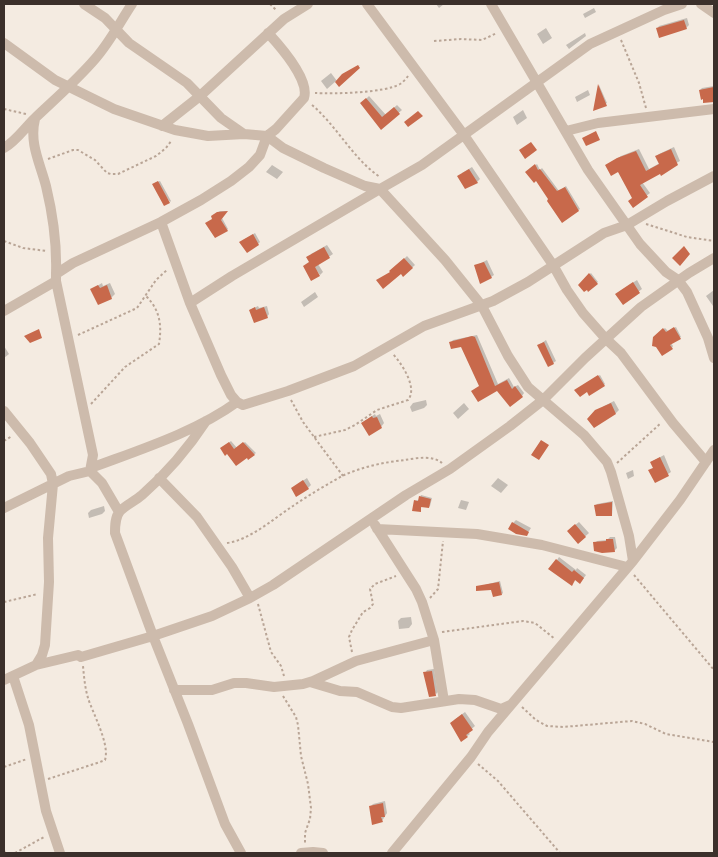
<!DOCTYPE html>
<style>
body{margin:0}
#map{position:relative;width:718px;height:857px;overflow:hidden;background:#f4ebe1;font-family:"PT Sans Narrow",sans-serif}
canvas{display:block}
.frame{position:absolute;inset:0;border:5px solid #3b302b;pointer-events:none}
</style>
<div id="map">
<canvas width="718" height="857"></canvas>
<div class="frame"></div>
</div>
<script>
const g = document.querySelector('canvas').getContext('2d');
g.lineJoin = 'round';
function paint(path, color) {
  g.fillStyle = color;
  g.fill(path, 'evenodd');
}
function strokePath(path, color, width, dash) {
  g.strokeStyle = color;
  g.lineWidth = width;
  g.lineCap = dash ? 'butt' : 'round';
  g.setLineDash(dash || []);
  g.stroke(path);
}
paint(new Path2D(`
 M436 4H444L439 8Z
 M594 8 596 12 585 18 583 14Z
 M687 18 689 25 686 28 657 29 659 26Z
 M546 28 552 38 543 44 537 34Z
 M585 33 586 36 569 49 566 45Z
 M360 65 339 85 336 81 327 89 321 81 331 73 337 81 345 73Z
 M599 85 607 103 595 109Z
 M714 86V102H705L700 90 702 88Z
 M588 90 590 95 577 102 575 97Z
 M369 96 386 115 397 105 402 110 381 128 365 100Z
 M523 110 527 118 517 125 513 117Z
 M674 147 680 161 642 182 650 193 633 206V198L618 171 610 163 621 156 639 149 649 169 660 163 657 156 659 154Z
 M537 164 540 170 542 168 559 191 566 186 580 209 562 221 537 179 527 173Z
 M272 165 283 172 277 179 266 172Z
 M472 167 480 179 477 182 462 173Z
 M160 181 171 201 170 202 155 183Z
 M220 211H227L222 218 228 229 227 230 214 218 213 215Z
 M255 233 260 242 258 244 243 240Z
 M327 245 333 254 318 264 323 272 320 275 310 262 311 254Z
 M407 256 415 265 404 275 401 272H391Z
 M487 260 494 275 491 277 475 266Z
 M591 273 598 282 588 290 583 280Z
 M637 280 642 289 623 303 620 291Z
 M102 283 103 286 110 283 115 294 111 298 92 289Z
 M714 290V305L713 306 706 296Z
 M315 292 318 297 304 307 301 302Z
 M258 306 259 308 267 306 269 314 267 317 250 310Z
 M676 327 681 337 671 343 673 346 672 348 654 337 665 328 668 331Z
 M477 335 498 384 509 378 514 387 518 385 524 393 522 396 480 386 461 345 450 343 453 340Z
 M546 340 556 361 553 363 539 345Z
 M4 346 9 354 4 358Z
 M600 375 605 384 604 385 577 389Z
 M426 400 427 405 424 408 412 412 410 407 413 403Z
 M614 401 619 410 616 413 591 416 604 406Z
 M464 403 469 409 458 419 453 413Z
 M375 414 376 416 380 414 384 423 381 427 362 423Z
 M231 441 237 448 245 442 256 453 249 458 223 447Z
 M664 455 671 472 656 482 649 471 654 467 651 462Z
 M633 470 634 476 628 479 626 473Z
 M307 478 311 485 308 488H292Z
 M498 478 508 485 501 493 491 486Z
 M421 495 432 498 430 506 429 507 422 506 420 510 415 501 419 500Z
 M461 500 469 502 466 510 458 508Z
 M613 501 612 515 596 505 597 504Z
 M104 506 105 511 102 514 89 518 88 513 91 510Z
 M516 520 531 528 527 534 513 523Z
 M579 522 589 533 579 542 568 531Z
 M610 537H615L617 548 614 551 595 543 597 541 607 540Z
 M559 557 576 570 577 568 586 575 583 579H576L574 582 557 560Z
 M500 581 503 593 502 594 492 589 477 587Z
 M411 617 412 624 409 628 399 629 398 621 401 618Z
 M434 669 438 692 436 694 425 673 427 670Z
 M465 712 475 726 468 732 470 734 462 740 454 720Z
 M385 801 387 813 382 821 370 807 373 804Z`), '#0003');
paint(new Path2D(`
 M684 20 687 29 659 38 656 28Z
 M358 65 360 68 339 87 335 82 342 74Z
 M598 84 607 106 593 111Z
 M714 87V102L703 103V99L701 100 699 90Z
 M366 98 382 117 394 107 400 114 381 130 360 103Z
 M418 111 423 116 408 127 404 122Z
 M596 131 600 140 586 146 582 138Z
 M531 142 537 150 525 159 519 150Z
 M671 149 678 165 661 176 660 174 640 185 648 197 633 208 628 201 632 198 618 172 611 176 605 165 617 158 636 151 646 171 659 164 655 156Z
 M535 164 538 170 540 169 557 191 565 187 579 211 562 223 547 201 548 199 536 181 534 183 525 172Z
 M469 169 478 183 465 189 457 176Z
 M158 181 170 203 164 206 152 184Z
 M228 211 221 220 228 231 215 238 205 223 212 219 211 216 217 212Z
 M253 234 259 245 247 253 239 242Z
 M684 246 690 254 680 266 672 258Z
 M324 247 330 258 315 267 320 276 311 281 303 266 309 262 306 257Z
 M404 258 413 268 403 277 401 274 383 289 376 280 390 272 389 271Z
 M484 262 492 278 480 284 474 265Z
 M589 273 598 284 588 292 587 290 584 292 578 285Z
 M633 282 640 293 623 305 615 294Z
 M98 285 100 288 107 285 112 299 98 305 90 289Z
 M255 307 256 310 264 307 268 318 254 323 249 310Z
 M674 327 681 339 670 345 673 349 662 356 656 347 652 346 653 337 663 328 666 332Z
 M39 329 42 338 30 343 24 336Z
 M472 336 475 337 495 386 507 380 512 389 515 386 523 397 510 407 497 391 478 402 471 391 479 386 461 347 451 349 449 342Z
 M544 342 554 364 548 367 537 345Z
 M598 375 605 386 589 396 587 392 580 397 574 390Z
 M611 403 616 414 594 428 587 419 595 410Z
 M372 416 373 418 377 417 382 428 369 436 361 423Z
 M541 440 549 445 539 460 531 455Z
 M229 442 234 449 243 442 255 455 248 460 247 458 236 466 227 454 225 456 220 448Z
 M660 457 669 476 655 483 648 470 653 468 650 462Z
 M303 480 309 489 296 497 291 488Z
 M419 496 431 499 429 508 421 507V512L412 511 414 500 418 501Z
 M612 502V516H596L594 505Z
 M512 522 529 532 527 536 516 534 508 529Z
 M575 524 586 537 578 544 567 531Z
 M606 539H613L615 552 602 553 594 551 593 542 606 541Z
 M556 559 572 572 574 570 584 578 580 584 575 580 572 586 548 569Z
 M499 582 502 595 493 597 491 590 476 591V586Z
 M432 671 436 696 429 697 423 672Z
 M462 714 473 730 466 735 468 737 461 742 450 723Z
 M383 803 385 817H381L383 822 372 825 369 806Z`), '#c8694b');
strokePath(new Path2D(`
 M270 4 277 11
 M621 40 639 83 646 108
 M434 41 461 39 482 40 497 33
 M315 93C333 94 385 93 400 84 403 82 406 79 408 76
 M312 105C337 126 353 159 380 177
 M4 109 26 114
 M48 159 73 150H78L95 160 107 173 111 174H118L156 156 166 148 172 140
 M646 224 687 237 714 241
 M4 241 23 248 47 251
 M78 335 137 308 156 280 168 269
 M291 400 303 422 343 476
 M91 404 125 367 159 344C162 325 160 310 146 296
 M314 437 345 430 355 425 377 410 408 400C418 388 402 364 393 354
 M4 441 12 436
 M617 463 661 423
 M227 543C250 540 273 519 293 506 309 495 326 485 342 476 361 467 385 462 405 460 417 458 433 455 442 463
 M634 575 714 670
 M430 598 438 589 443 541
 M4 602 38 594
 M258 604 271 652 281 666 284 676
 M442 632 523 621 535 623 555 639
 M352 652 349 637 352 630 363 612 370 608 373 604 370 589 375 584 396 576
 M283 696 296 717 298 725 301 756 308 784 311 808 310 819 305 833V844
 M522 707 536 720 547 726 563 727 632 721 645 724 666 734 714 742
 M478 764 498 781 560 853
 M4 767 27 759
 M48 779 100 762 105 760C110 744 93 714 88 698 85 688 84 677 83 666
 M4 850 5 853
 M15 853 44 837`), '#b9a596', 2, [2.5, 2.5]);
strokePath(new Path2D(`
 M84 4 105 18 129 43 187 83 221 118 244 134
 M367 4 464 135 553 265 567 290 583 313 605 338 621 353 673 423 706 462
 M491 4 588 170 640 244 666 272 678 280 687 292 708 338 714 358
 M701 4 714 13
 M4 43 55 80 114 109 175 130 208 136 244 134 267 136 283 148 324 168 365 186 380 189 422 165 590 44 664 10 682 4
 M35 119C29 143 40 163 46 186 53 215 57 245 56 274
 M162 126 200 96 284 19 308 4
 M566 131 598 123 714 109
 M4 148C16 141 24 129 34 119 55 99 77 80 95 59 110 42 120 22 132 4
 M161 222 190 303 221 375 231 395 237 402 243 405 288 391 354 366 424 326 493 301 528 282 604 233 627 225 667 201 714 176
 M190 303 232 276 380 189 445 260 482 306 508 356 528 387 584 435 607 462 611 472 629 536 633 561
 M4 311 56 281
 M4 411 30 443 51 474 53 484 48 538 49 582 45 645 42 655 36 665
 M206 421C189 447 166 474 142 495 135 501 126 505 120 511 115 517 115 526 115 533L153 636 188 724 225 824 241 853
 M91 468C139 450 196 432 237 402
 M90 471 93 455 56 281V274L73 263 161 222 201 200 231 181 249 167 260 155 267 136 276 129 304 98C310 80 280 46 268 33
 M159 478 197 517 232 567 250 598
 M4 508 69 476 90 471 102 483 119 512
 M375 525 416 589 422 602 434 640 444 701
 M377 529 477 534 542 545 627 567
 M13 676 29 725 46 811 60 853
 M4 680 36 665 78 655 81 657 153 636 212 616 250 598 273 585 406 495 450 469 510 426 543 400 585 358 641 307 689 273 714 258
 M310 682 340 691 357 692 392 707 401 708 459 699 475 700 501 709 510 705
 M174 690H212L234 683H246L274 687 303 684 313 681 356 661 434 640
 M301 853 313 852 323 853
 M392 853 471 757 488 732 633 561 680 500 714 450`), '#cdbbac', 10);
</script>
